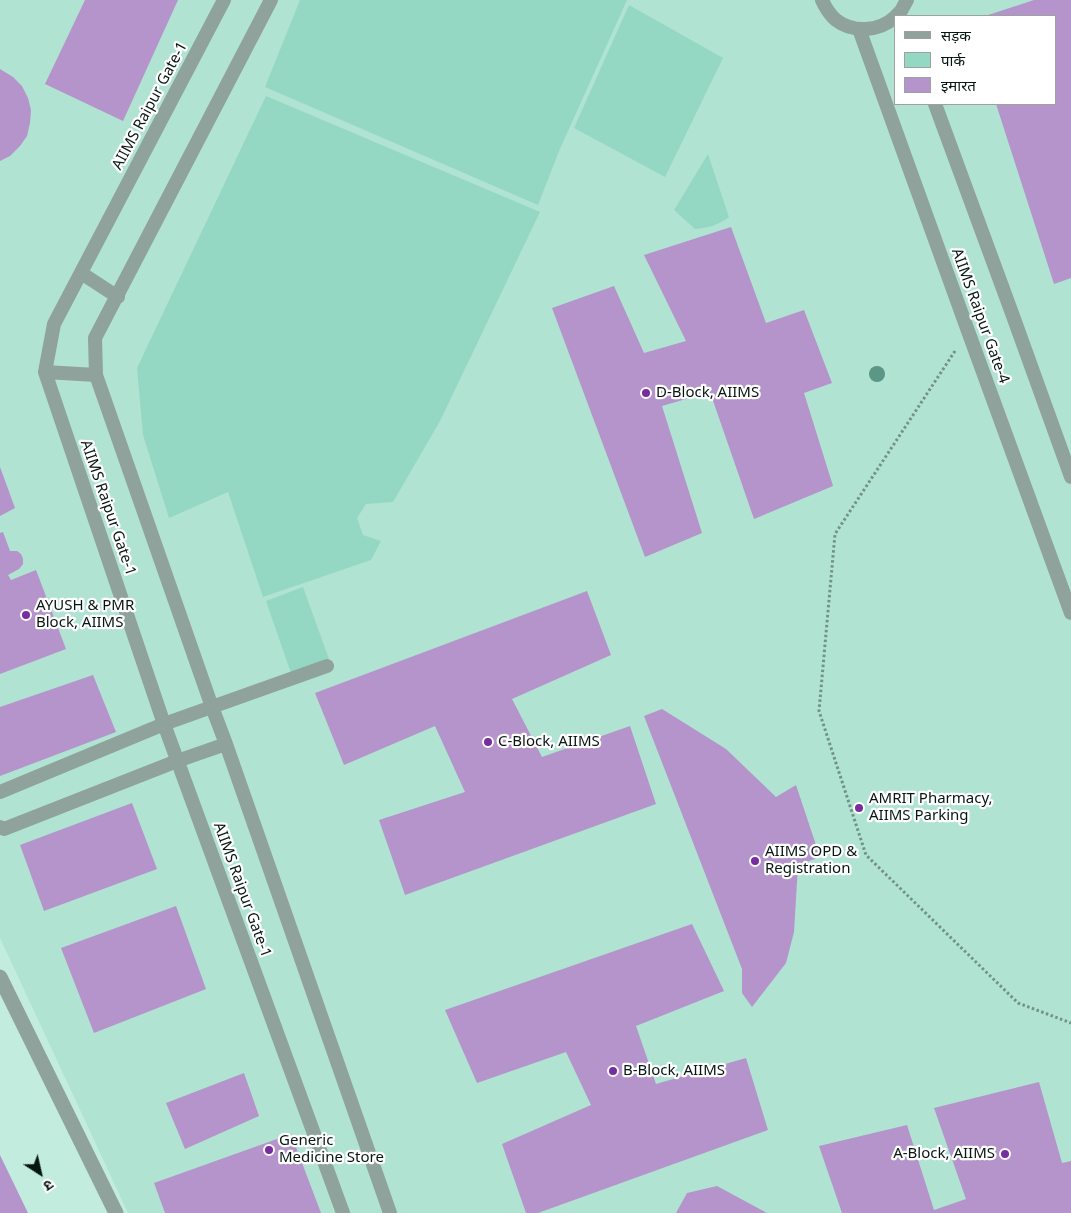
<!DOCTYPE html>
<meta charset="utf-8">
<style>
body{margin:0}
#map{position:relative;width:1071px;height:1213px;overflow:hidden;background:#c2edde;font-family:"Noto Sans","Noto Sans Devanagari",sans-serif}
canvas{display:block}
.legend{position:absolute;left:894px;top:15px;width:162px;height:90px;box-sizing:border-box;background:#fff;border:1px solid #9ba2a0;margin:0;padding:6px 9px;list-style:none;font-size:15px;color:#061611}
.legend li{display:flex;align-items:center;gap:10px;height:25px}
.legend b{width:25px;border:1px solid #9ba2a0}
.north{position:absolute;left:15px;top:1148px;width:50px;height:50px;-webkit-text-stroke:4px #fff;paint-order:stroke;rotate:145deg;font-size:14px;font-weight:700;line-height:20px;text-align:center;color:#061611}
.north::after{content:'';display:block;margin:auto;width:18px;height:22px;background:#061611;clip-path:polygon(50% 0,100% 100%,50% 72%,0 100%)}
</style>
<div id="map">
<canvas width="1071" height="1213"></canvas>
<ul class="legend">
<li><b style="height:6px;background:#90a29c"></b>सड़क</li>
<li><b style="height:14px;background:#94d8c3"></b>पार्क</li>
<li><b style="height:14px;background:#b494cb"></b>इमारत</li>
</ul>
<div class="north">उ</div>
</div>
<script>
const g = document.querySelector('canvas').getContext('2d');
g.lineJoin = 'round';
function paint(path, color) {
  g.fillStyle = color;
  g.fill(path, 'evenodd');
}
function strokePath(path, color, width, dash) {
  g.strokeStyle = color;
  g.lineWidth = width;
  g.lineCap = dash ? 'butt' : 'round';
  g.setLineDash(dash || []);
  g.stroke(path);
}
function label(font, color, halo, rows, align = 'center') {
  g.font = font + ' "Noto Sans",sans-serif';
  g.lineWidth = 4.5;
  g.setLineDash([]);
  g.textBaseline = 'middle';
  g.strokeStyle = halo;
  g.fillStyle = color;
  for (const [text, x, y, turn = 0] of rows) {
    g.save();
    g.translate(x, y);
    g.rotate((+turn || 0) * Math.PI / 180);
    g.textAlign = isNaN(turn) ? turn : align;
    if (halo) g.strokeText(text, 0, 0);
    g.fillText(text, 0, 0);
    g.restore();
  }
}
paint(new Path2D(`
 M0 0H1071V1213H128L0 938ZM895 16H1055V104H895Z`), '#b0e3d2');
paint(new Path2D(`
 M300 0H627L559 151 538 205 265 87Z
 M629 5 723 58 665 177 574 128Z
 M266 96 540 212 440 421 393 502 366 504 357 518 363 535 381 541 371 560 263 597 228 492 169 518 143 435 137 368Z
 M708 154 729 217C719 225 708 228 695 229L674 210Z
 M303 587 329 659 291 673 266 601Z`), '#94d8c3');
paint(new Path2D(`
 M85 0H178L123 121 45 84Z
 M1034 0H1071V278L1054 284 996 104H1055V16H985Z
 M0 69 13 77 22 86 28 98 31 110 30 123 27 136 20 146 10 156 0 161Z
 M731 227 766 323 804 310 832 383 804 393 833 486 754 519 710 392 662 406 702 533 645 557 552 308 614 286 644 353 686 341 644 255Z
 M0 467 15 508 0 516Z
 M3 532 10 551H17L21 554 23 559V564L19 569 8 575 11 580 36 570 66 649 0 674V533Z
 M587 591 611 655 512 699 542 757 630 726 656 804 405 895 379 820 465 792 435 726 344 765 315 693Z
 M93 675 116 732 0 776V707Z
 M662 709 726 749 776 797 796 785 820 857 798 865 794 932 786 963 752 1007 742 993V969L644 716Z
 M132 803 157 869 44 911 20 845Z
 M176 906 206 989 94 1033 61 948Z
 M692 924 724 991 636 1026 656 1084 746 1058 768 1130 538 1213H526L502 1144 591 1105 566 1052 477 1083 445 1010Z
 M244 1073 259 1116 185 1149 166 1103Z
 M1039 1082 1062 1163 1071 1161V1213H842L819 1146 907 1125 934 1210 966 1199 934 1108Z
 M291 1134 321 1213H165L154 1183Z
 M0 1155 28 1213H0Z
 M717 1186 767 1213H676L687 1193Z`), '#b494cb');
strokePath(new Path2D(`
 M955 351 835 534 819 711 866 855 1018 1003 1071 1023`), '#739287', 3, [2.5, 2.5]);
strokePath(new Path2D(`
 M224 0 54 324 45 372 164 724 343 1213
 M271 0 95 338 96 375 212 707 226 744 390 1213
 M822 0C825 7 829 14 836 20 853 33 879 32 895 17
 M896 16 901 11 907 0
 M859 29 968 331 1071 613
 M935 104 1013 316 1071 477
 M81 273 118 297
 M45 372 96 375
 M0 792 164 724 327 666
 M0 827 4 829 177 761 226 744`), '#90a29c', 14);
strokePath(new Path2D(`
 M0 977 116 1213`), '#90a29c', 15);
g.fillStyle = '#5c9686';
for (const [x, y] of [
 [877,374]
]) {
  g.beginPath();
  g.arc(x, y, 8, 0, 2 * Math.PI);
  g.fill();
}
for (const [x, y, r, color] of [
 [646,393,5,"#772c9f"],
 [26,615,5,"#772c9f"],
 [488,742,5,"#772c9f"],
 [859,808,5,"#772c9f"],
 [755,861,5,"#772c9f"],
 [613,1071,5,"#772c9f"],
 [269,1150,5,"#772c9f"],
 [1005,1154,5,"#772c9f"]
]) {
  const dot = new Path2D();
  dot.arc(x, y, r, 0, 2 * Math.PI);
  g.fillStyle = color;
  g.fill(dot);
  strokePath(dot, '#fff', 2);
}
label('15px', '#061611', '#fff', [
 ["AIIMS Raipur Gate-1",150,106,-62],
 ["AIIMS Raipur Gate-4",980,316,70],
 ["AIIMS Raipur Gate-1",108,508,71],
 ["AIIMS Raipur Gate-1",242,890,70]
]);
label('15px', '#061611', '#fff', [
 ["D-Block, AIIMS",656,393],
 ["AYUSH & PMR",36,606],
 ["Block, AIIMS",36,623],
 ["C-Block, AIIMS",498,742],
 ["AMRIT Pharmacy,",869,799],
 ["AIIMS Parking",869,816],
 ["AIIMS OPD &",765,852],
 ["Registration",765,869],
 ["B-Block, AIIMS",623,1071],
 ["Generic",279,1141],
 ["Medicine Store",279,1158],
 ["A-Block, AIIMS",995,1154,"right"]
], 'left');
</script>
